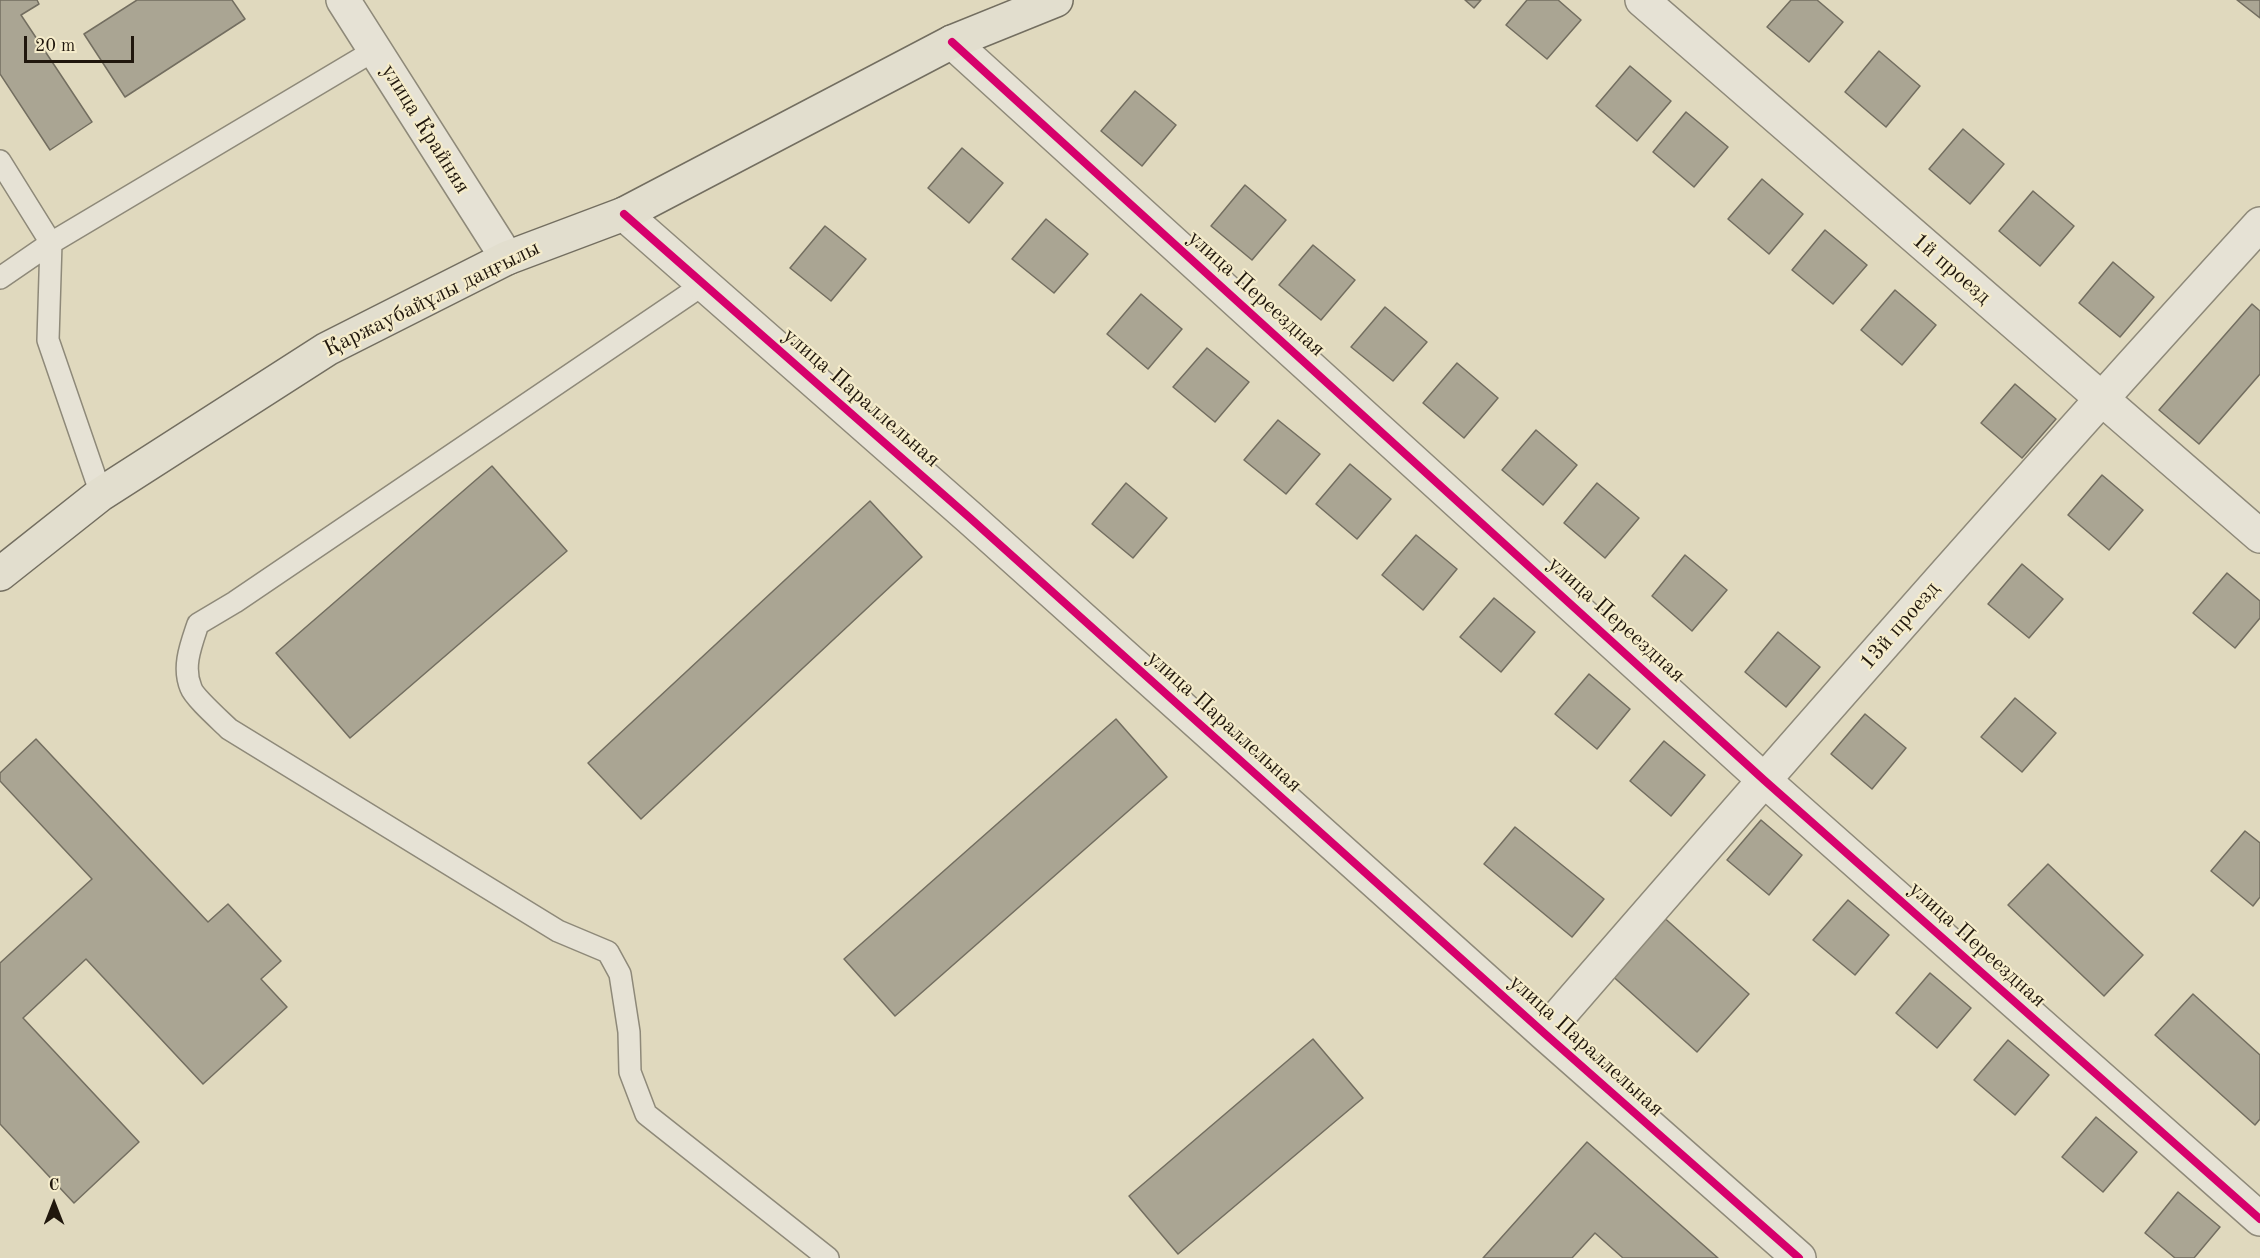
<!DOCTYPE html>
<meta charset="utf-8">
<style>
body{margin:0}
#map{position:relative;width:2260px;height:1258px;overflow:hidden;background:#e0d9be;font-family:"Old Standard TT",serif}
canvas{display:block}
.north{position:absolute;left:24px;top:1174px;width:60px;height:60px;-webkit-text-stroke:4px #f5eccb;paint-order:stroke;rotate:0deg;font-size:16px;font-weight:700;line-height:24px;text-align:center;color:#20170d}
.north::after{content:'';display:block;margin:auto;width:21px;height:27px;background:#20170d;clip-path:polygon(50% 0,100% 100%,50% 72%,0 100%)}
.scale{position:absolute;left:24px;top:36px;width:110px;height:27px;box-sizing:border-box;border:3px solid #20170d;border-top:0;padding-left:8px;font-size:18px;line-height:21px;white-space:nowrap;color:#20170d;-webkit-text-stroke:4px #f5eccb;paint-order:stroke}
</style>
<div id="map">
<canvas width="2260" height="1258"></canvas>
<div class="north">С</div>
<div class="scale">20 m</div>
</div>
<script>
const g = document.querySelector('canvas').getContext('2d');
g.lineJoin = 'round';
function paint(path, color) {
  g.fillStyle = color;
  g.fill(path, 'evenodd');
}
function strokePath(path, color, width, dash) {
  g.strokeStyle = color;
  g.lineWidth = width;
  g.lineCap = dash ? 'butt' : 'round';
  g.setLineDash(dash || []);
  g.stroke(path);
}
function label(font, color, halo, rows, align = 'center') {
  g.font = font + ' "Old Standard TT",serif';
  g.lineWidth = 4.5;
  g.setLineDash([]);
  g.textBaseline = 'middle';
  g.strokeStyle = halo;
  g.fillStyle = color;
  for (const [text, x, y, turn = 0] of rows) {
    g.save();
    g.translate(x, y);
    g.rotate((+turn || 0) * Math.PI / 180);
    g.textAlign = isNaN(turn) ? turn : align;
    if (halo) g.strokeText(text, 0, 0);
    g.fillText(text, 0, 0);
    g.restore();
  }
}
const building = new Path2D(`
 M0 0H37L39 4 21 15 92 122 50 150 0 74Z
 M137 0H232L245 19 125 97 84 34Z
 M1465 0H1481L1474 8Z
 M1527 0H1558L1581 20 1547 59 1506 25Z
 M1791 0H1817L1843 22 1809 62 1767 27Z
 M2237 0H2260V18Z
 M1879 51 1920 86 1886 127 1845 92Z
 M1630 66 1671 101 1637 141 1596 106Z
 M1135 91 1176 125 1142 166 1101 131Z
 M1686 112 1728 147 1694 187 1653 152Z
 M1963 129 2004 164 1970 204 1929 169Z
 M962 148 1003 183 969 223 928 188Z
 M1762 179 1803 214 1769 254 1728 219Z
 M1245 185 1286 220 1252 260 1211 226Z
 M2033 191 2074 226 2040 266 1999 231Z
 M1046 219 1088 254 1054 293 1012 259Z
 M825 226 866 259 831 301 790 268Z
 M1825 230 1867 265 1833 304 1792 270Z
 M1313 245 1355 280 1321 320 1279 285Z
 M2113 262 2154 297 2120 337 2079 303Z
 M1895 290 1936 325 1902 365 1861 330Z
 M1141 294 1182 329 1148 369 1107 334Z
 M2252 304 2260 311V374L2199 444 2159 410Z
 M1385 307 1427 342 1393 381 1351 347Z
 M1207 348 1249 382 1215 422 1173 387Z
 M1457 363 1498 398 1464 438 1423 403Z
 M2015 384 2056 419 2022 458 1981 423Z
 M1278 420 1320 454 1286 494 1244 460Z
 M1536 430 1577 465 1543 505 1502 470Z
 M1350 464 1391 499 1357 539 1316 504Z
 M492 466 567 551 350 738 276 653Z
 M2102 475 2143 510 2109 550 2068 515Z
 M1126 483 1167 518 1133 558 1092 524Z
 M1597 483 1639 518 1605 558 1564 523Z
 M870 501 922 557 641 819 588 763Z
 M1416 535 1457 569 1423 610 1382 575Z
 M1685 555 1727 590 1692 631 1652 596Z
 M2022 564 2063 599 2029 638 1988 604Z
 M2227 573 2260 601V618L2235 648 2193 613Z
 M1494 598 1535 632 1501 672 1460 637Z
 M1778 632 1820 667 1786 707 1745 672Z
 M1589 674 1630 709 1597 749 1555 714Z
 M2015 698 2056 733 2022 772 1981 737Z
 M1865 714 1906 748 1872 789 1831 754Z
 M1116 719 1167 777 895 1016 844 959Z
 M36 739 208 922 228 904 281 961 261 979 287 1007 203 1084 86 959 23 1018 139 1142 74 1203 0 1124V963L92 879 0 781V773Z
 M1664 741 1705 775 1671 816 1630 781Z
 M1761 820 1802 855 1769 895 1727 860Z
 M1515 827 1604 899 1572 937 1484 864Z
 M2245 831 2260 843V897L2253 906 2211 871Z
 M2048 864 2143 955 2104 996 2008 905Z
 M1848 900 1889 935 1855 975 1813 940Z
 M1660 914 1749 994 1697 1052 1608 972Z
 M1930 973 1971 1008 1937 1048 1896 1013Z
 M2193 994 2260 1055V1119L2255 1125 2155 1035Z
 M1313 1039 1363 1098 1178 1254 1129 1196Z
 M2008 1040 2049 1075 2015 1115 1974 1080Z
 M2096 1117 2137 1152 2103 1192 2062 1157Z
 M1587 1142 1718 1258H1623L1595 1233 1572 1258H1483Z
 M2178 1192 2220 1227 2194 1258H2175L2145 1233Z`);
paint(building, '#aaa593');
strokePath(building, '#736e60', 1.5);
const lane = new Path2D(`
 M0 161 51 243 48 340 101 494
 M0 278 51 243 375 50
 M704 284 235 602 198 624C191 645 182 667 191 688 194 697 221 721 229 729L558 931 608 952 620 974 629 1032 630 1072 646 1114 828 1258`);
const street = new Path2D(`
 M343 0 507 258
 M1642 0 2260 536
 M952 42 1764 780 2260 1219
 M624 214 970 518 1544 1033 1799 1258
 M1544 1033C1780 761 2017 490 2260 224`);
const highway = new Path2D(`
 M0 574 101 494 327 349 507 258 624 214 952 42 1056 0`);
strokePath(lane, '#8e8979', 24);
strokePath(street, '#8e8979', 36);
strokePath(highway, '#736e60', 36);
strokePath(lane, '#e6e2d5', 21);
strokePath(street, '#e6e2d5', 33);
strokePath(highway, '#e2dece', 33);
strokePath(new Path2D(`
 M952 42 1764 780 2260 1219
 M624 214 970 518 1544 1033 1799 1258`), '#d6006c', 8);
label('22px', '#20170d', '#f5eccb', [
 ["улица Крайняя",425,129,58],
 ["1й проезд",1951,269,41],
 ["улица Переездная",1256,294,42],
 ["Қаржаубайұлы даңғылы",432,299,-26],
 ["улица Параллельная",861,398,41],
 ["улица Переездная",1616,620,42],
 ["13й проезд",1900,626,-49],
 ["улица Параллельная",1224,722,42],
 ["улица Переездная",1977,945,42],
 ["улица Параллельная",1586,1046,42]
]);
</script>
